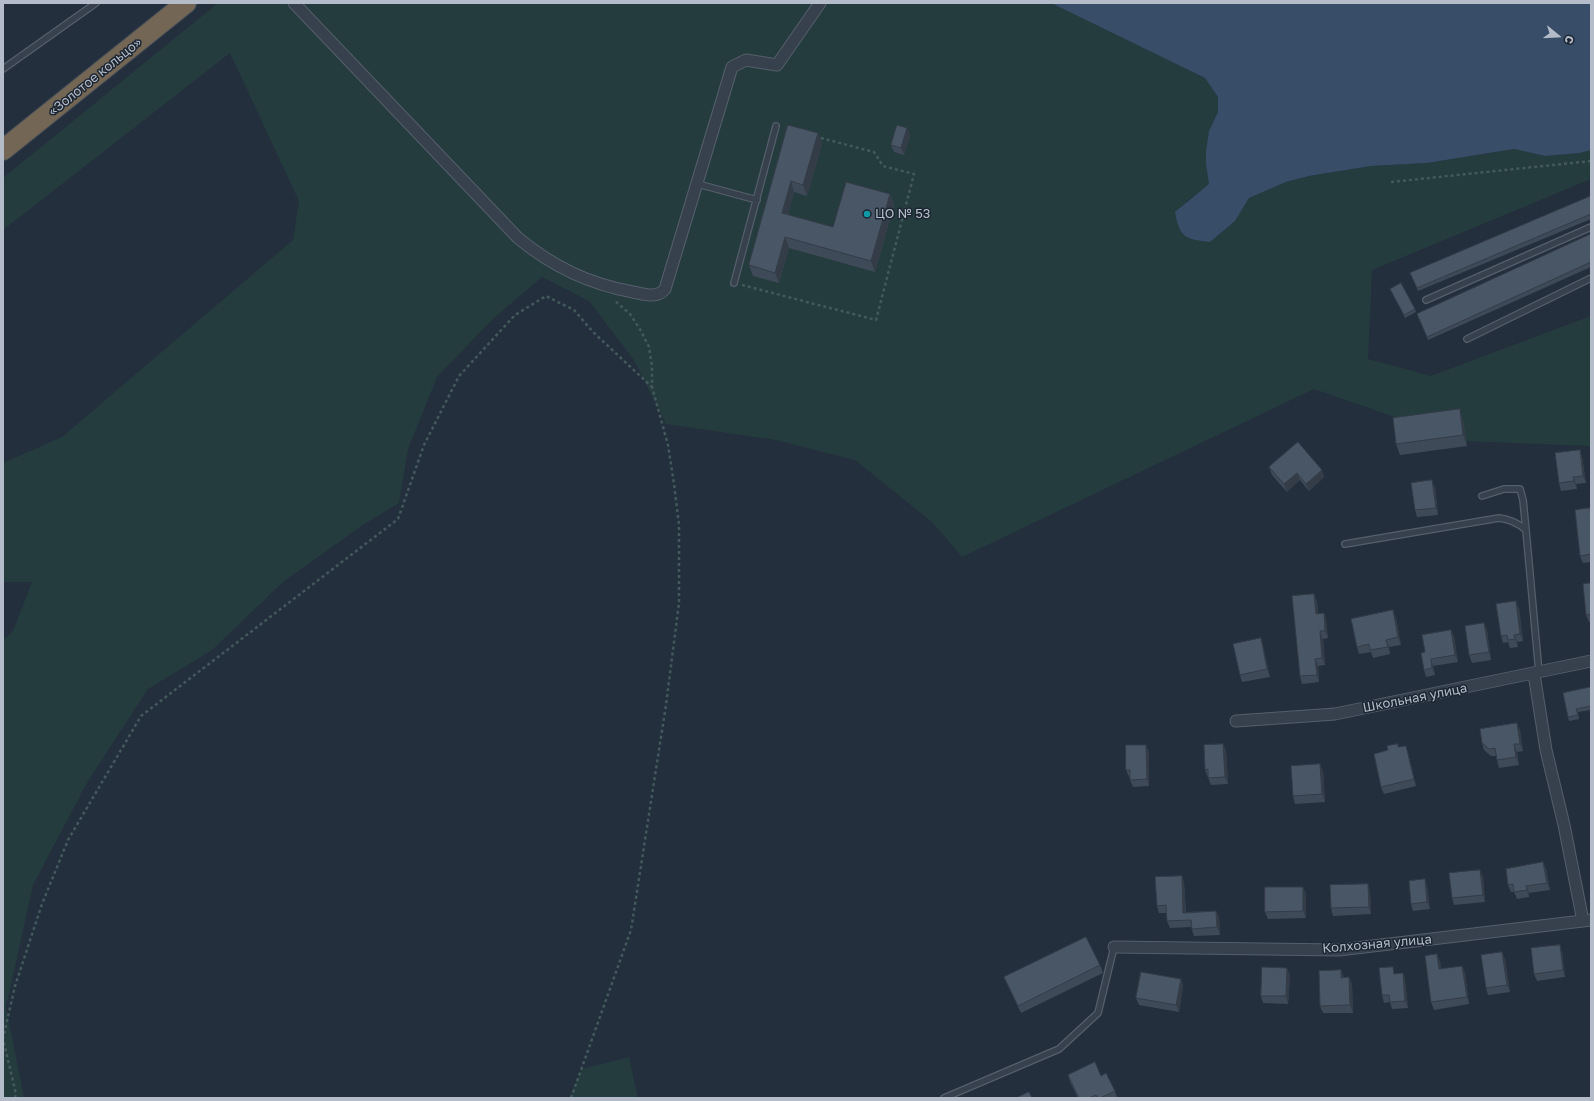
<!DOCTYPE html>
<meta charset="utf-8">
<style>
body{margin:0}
#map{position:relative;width:1594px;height:1101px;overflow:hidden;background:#232f3d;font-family:"Golos Text",sans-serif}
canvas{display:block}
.frame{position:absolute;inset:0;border:4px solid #b3bcc8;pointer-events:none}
.north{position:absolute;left:1538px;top:16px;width:40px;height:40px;-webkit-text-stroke:3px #1c2632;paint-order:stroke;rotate:108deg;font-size:11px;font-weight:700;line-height:16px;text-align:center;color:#b3bcc8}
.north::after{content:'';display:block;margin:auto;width:14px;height:18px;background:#b3bcc8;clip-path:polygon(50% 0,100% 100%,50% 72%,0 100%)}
</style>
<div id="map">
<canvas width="1594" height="1101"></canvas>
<div class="frame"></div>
<div class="north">С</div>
</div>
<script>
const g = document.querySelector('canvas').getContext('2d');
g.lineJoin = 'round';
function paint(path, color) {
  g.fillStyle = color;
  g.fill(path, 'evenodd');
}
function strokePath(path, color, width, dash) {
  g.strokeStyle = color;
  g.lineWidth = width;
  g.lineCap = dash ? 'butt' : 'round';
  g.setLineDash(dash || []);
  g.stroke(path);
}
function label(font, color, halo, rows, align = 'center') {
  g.font = font + ' "Golos Text",sans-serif';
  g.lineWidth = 3;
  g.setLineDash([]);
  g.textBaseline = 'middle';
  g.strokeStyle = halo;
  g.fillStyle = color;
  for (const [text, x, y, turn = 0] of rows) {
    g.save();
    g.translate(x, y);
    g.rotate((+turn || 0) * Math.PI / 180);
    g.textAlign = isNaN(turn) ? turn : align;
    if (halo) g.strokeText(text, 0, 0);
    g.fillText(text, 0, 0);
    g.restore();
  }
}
paint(new Path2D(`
 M218 3H1051L1205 78 1218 97V112L1209 131 1206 164 1210 184 1186 202 1210 242 1235 221 1249 198 1286 182 1309 176 1371 166 1427 163 1514 149 1545 156 1580 153 1591 150V179L1372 270 1368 359 1431 376 1591 316V446L1464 441 1314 389 962 557 932 522 855 460 776 440 666 424 634 360 589 301 542 277 494 318 437 377 408 449 399 503 363 525 284 581 212 650 148 689 88 781 33 885 6 1007 24 1098H3V640L13 631 32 582H3V463L62 437 293 240 299 201 230 53 3 230V178Z
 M629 1057 638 1098H569L582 1069Z`), '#253c3e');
paint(new Path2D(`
 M1051 3H1591V150L1580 153 1545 156 1514 149 1427 163 1371 166 1309 176 1286 182 1249 198 1235 221 1210 242C1185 239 1180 238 1175 212L1209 184 1206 164V151L1209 131 1218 112V97L1205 78Z`), '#384d67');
const lane = new Path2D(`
 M3 69 96 3
 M698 184 757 200
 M734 283 776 126
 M1426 300 1591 227
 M1467 339 1591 278
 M1482 496 1504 489H1520L1523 500 1526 530
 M1345 544 1499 518C1509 519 1518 523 1526 530L1539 673
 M944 1098 1059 1049 1098 1013 1114 947`);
const street = new Path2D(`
 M294 3 518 238C553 267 589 284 633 292 644 294 657 299 665 289L732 67 746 60 777 65 820 3
 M1534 674 1546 750 1564 825 1583 921
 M1236 721 1335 714 1591 661
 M1114 947 1339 950 1591 920`);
const highway = new Path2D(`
 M3 150 186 3`);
strokePath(lane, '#555f6b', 8);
strokePath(street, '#555f6b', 13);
strokePath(highway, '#424c58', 22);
strokePath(new Path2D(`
 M1391 182 1591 161
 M742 285 876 320 914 174 883 166 874 152 817 137
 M15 1098 16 1094 3 1039 15 986 42 904 68 840 141 716 398 519 424 445 459 376 515 315 546 296 574 310 593 332 652 387
 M571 1098 631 930 666 705 679 603V525L674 484 668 445 652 387V366L649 347 641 331 630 314 614 300`), '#43595b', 2.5, [3, 3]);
strokePath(lane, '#37414d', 5.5);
strokePath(street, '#37414d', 11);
strokePath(highway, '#736654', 20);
paint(new Path2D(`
 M788 125 818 133 822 144 807 196 794 192 788 215 833 227 890 194 894 205 875 272 789 248 779 283 753 276 749 265Z
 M907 128 910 135 904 155 894 152 891 145Z
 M1591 196V219L1418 291 1410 273Z
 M1591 234V267L1428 340 1417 314Z
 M1390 289 1415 309 1416 312 1405 318Z
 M1463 420 1467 446 1400 455 1396 444Z
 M1580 450 1582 457 1586 483 1576 484 1577 489 1561 491 1559 483Z
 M1269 467 1322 470 1324 477 1309 491 1300 480 1287 492 1272 475Z
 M1435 487 1438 515 1417 517 1415 510Z
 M1591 512V562L1583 563 1580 556Z
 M1591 583V622H1589L1586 615Z
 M1314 594 1317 601 1318 614 1324 613 1326 620 1328 638 1323 639 1325 665 1318 666 1319 682 1302 684 1300 676Z
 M1519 608 1523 641 1517 642 1518 647 1510 648 1508 642 1503 643 1501 636Z
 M1396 618 1401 645 1389 647 1390 654 1373 658 1371 652 1359 654 1357 647Z
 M1484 623 1487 631 1491 660 1472 663 1469 655Z
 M1451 630 1454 637 1458 662 1433 666 1435 675 1426 677 1424 670 1425 652Z
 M1263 646 1270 677 1242 682 1240 675Z
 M1591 687V710L1578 712 1579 719 1569 721 1568 717Z
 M1520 730 1523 751 1517 752 1519 765 1499 768 1496 756H1491L1484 750 1482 743Z
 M1223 744 1226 751 1228 784 1211 785 1205 770Z
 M1399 747 1408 753 1416 786 1384 794 1381 787Z
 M1149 752V786L1133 787 1130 780V777H1129L1126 770Z
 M1323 771 1325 802 1295 804 1293 796Z
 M1543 862 1546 869 1550 890 1529 893V897L1517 899 1514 892H1511L1508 885Z
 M1182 876 1184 883 1186 912 1216 911 1219 918 1220 935 1194 936 1191 927 1170 928 1167 921V913H1159L1157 906Z
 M1483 877 1485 902 1454 905 1452 898Z
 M1425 879 1427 886 1430 909 1413 911 1411 904Z
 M1303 887 1306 894V918L1268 919 1265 912Z
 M1370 891 1371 914 1333 916 1331 908Z
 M1560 945 1562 952 1565 977 1537 981 1534 974Z
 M1502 952 1505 959 1510 992 1488 995 1486 988Z
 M1440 961 1441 969 1462 966 1465 973 1469 1004 1434 1010 1431 1002Z
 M1100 965 1103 973 1021 1013 1007 984 1004 977Z
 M1341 970 1344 978 1349 977 1352 985 1353 1013H1323L1320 1006Z
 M1396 973H1403L1405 980 1408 1008 1392 1009 1390 1002 1384 1003 1382 995Z
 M1290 975 1288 1004 1263 1003 1261 996Z
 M1181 979 1183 986 1179 1012 1139 1005 1136 998Z
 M1068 1075 1101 1076 1115 1091 1117 1098H1078L1070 1082Z`), '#3f4a58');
paint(new Path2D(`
 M907 128 910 135 904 155 901 148Z
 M818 133 822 144 807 196 803 185Z
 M791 181 794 192 786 224 782 213Z
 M890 194 894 205 875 272 871 261Z
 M785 237 789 248 779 283 775 273Z
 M1460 409 1463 420 1467 446 1463 435Z
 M1580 450 1582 457 1586 483 1583 476Z
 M1322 470 1324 477 1309 491 1306 484Z
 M1297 473 1300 480 1287 492 1284 484Z
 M1573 477 1576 484 1577 489 1574 481Z
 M1432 480 1435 487 1438 515 1436 508Z
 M1314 594 1317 601 1319 621 1316 614Z
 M1516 601 1519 608 1523 641 1520 634Z
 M1393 610 1396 618 1401 645 1398 637Z
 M1324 613 1326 620 1328 638 1325 631Z
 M1484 623 1487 631 1491 660 1489 652Z
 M1451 630 1454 637 1458 662 1455 655Z
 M1320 631 1323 639 1325 665 1322 658Z
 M1514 635 1517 642 1518 647 1515 639Z
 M1261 638 1263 646 1270 677 1267 669Z
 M1386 640 1389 647 1390 654Z
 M1315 659 1318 666 1319 682 1317 675Z
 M1431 659 1433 666 1435 675 1432 668Z
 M1517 723 1520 730 1523 751 1520 744Z
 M1223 744 1226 751 1228 784 1225 777Z
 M1514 744 1517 752 1519 765 1516 757Z
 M1146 745 1149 752V786L1147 779Z
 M1406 746 1408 753 1416 786 1414 779Z
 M1320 764 1323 771 1325 802 1322 794Z
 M1543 862 1546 869 1550 890 1547 883Z
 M1480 870 1483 877 1485 902 1483 895Z
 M1182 876 1184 883 1186 920 1183 913Z
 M1425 879 1427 886 1430 909 1427 902Z
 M1368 884 1370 891 1371 914 1369 907Z
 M1526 886 1529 893V897L1527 890Z
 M1303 887 1306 894V918L1303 911Z
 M1216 911 1219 918 1220 935 1217 927Z
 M1560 945 1562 952 1565 977 1563 970Z
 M1502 952 1505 959 1510 992 1507 985Z
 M1437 954 1440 961 1442 977 1439 969Z
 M1462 966 1465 973 1469 1004 1467 997Z
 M1287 968 1290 975 1288 1004 1286 996Z
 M1341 970 1344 978H1341Z
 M1403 973 1405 980 1408 1008 1405 1001Z
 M1349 977 1352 985 1353 1013 1350 1005Z
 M1181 979 1183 986 1179 1012 1176 1005Z`), '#333c47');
const building = new Path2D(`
 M788 125 818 133 803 185 791 181 782 213 833 227 846 182 890 194 871 261 785 237 775 273 749 265Z
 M897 125 907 128 901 148 891 145Z
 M1591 196V214L1417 288 1410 273Z
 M1591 234V262L1427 337 1417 314Z
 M1401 283 1415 309 1404 315 1390 289Z
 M1460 409 1463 435 1396 444 1393 418Z
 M1298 442 1322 470 1306 484 1297 473 1284 484 1269 467Z
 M1580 450 1583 476 1573 477 1574 481 1559 483 1555 453Z
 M1432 480 1436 508 1415 510 1411 483Z
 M1590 508 1591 521V554L1580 556 1575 510Z
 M1591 583V614L1586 615 1583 584Z
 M1314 594 1316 614 1324 613 1325 631H1320L1322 658 1315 659 1317 675 1300 676 1292 596Z
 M1516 601 1520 634 1514 635 1515 639 1508 640 1507 635 1501 636 1496 604Z
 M1393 610 1398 637 1386 640 1388 647 1370 650 1369 644 1357 647 1351 619Z
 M1484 623 1489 652 1469 655 1465 626Z
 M1451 630 1455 655 1431 659 1432 668 1424 670 1421 653 1425 652 1422 635Z
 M1261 638 1267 669 1240 675 1233 644Z
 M1591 687V706L1576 709 1578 715 1568 717 1563 693Z
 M1517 723 1520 744H1514L1516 757 1497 760 1495 748 1489 749 1482 743 1480 729Z
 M1223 744 1225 777 1208 778V769L1205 770 1204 745Z
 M1398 744V747L1406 746 1414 779 1381 787 1374 754 1388 750 1387 746Z
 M1126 745H1146L1147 779 1130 780V770H1126Z
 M1320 764 1322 794 1293 796 1291 766Z
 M1543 862 1547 883 1526 886 1527 890 1514 892 1513 884 1508 885 1506 869Z
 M1480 870 1483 895 1452 898 1449 873Z
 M1182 876 1183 913 1216 911 1217 927 1192 929 1191 920 1167 921 1166 905 1157 906 1155 877Z
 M1425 879 1427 902 1411 904 1409 881Z
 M1368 884 1369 907 1331 908 1330 885Z
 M1265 887H1303V911L1265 912Z
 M1086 937 1100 965 1018 1006 1004 977Z
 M1560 945 1563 970 1534 974 1531 948Z
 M1502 952 1507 985 1486 988 1481 955Z
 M1437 954 1439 969 1462 966 1467 997 1431 1002 1425 956Z
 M1262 967 1287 968 1286 996H1261Z
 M1393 967 1394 974 1403 973 1405 1001 1390 1002 1389 995H1382L1379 968Z
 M1341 970V978L1349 977 1350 1005 1320 1006 1319 971Z
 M1141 972 1181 979 1176 1005 1136 998Z
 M1095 1062 1101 1076 1106 1073 1115 1091 1100 1098H1098L1096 1095 1089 1098H1079L1068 1075Z
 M1029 1092 1032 1098H1016Z`);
paint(building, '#495666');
strokePath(building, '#333c47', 1);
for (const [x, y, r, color] of [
 [867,214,4,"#0f9aa8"]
]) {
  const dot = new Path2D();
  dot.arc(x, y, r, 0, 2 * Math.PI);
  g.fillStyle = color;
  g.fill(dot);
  strokePath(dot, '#1c2632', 1.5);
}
label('13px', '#b3bcc8', '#1c2632', [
 ["«Золотое кольцо»",95,77,-39],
 ["Школьная улица",1415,698,-11],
 ["Колхозная улица",1377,944,-5]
]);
label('13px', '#b3bcc8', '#1c2632', [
 ["ЦО № 53",875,214]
], 'left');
</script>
